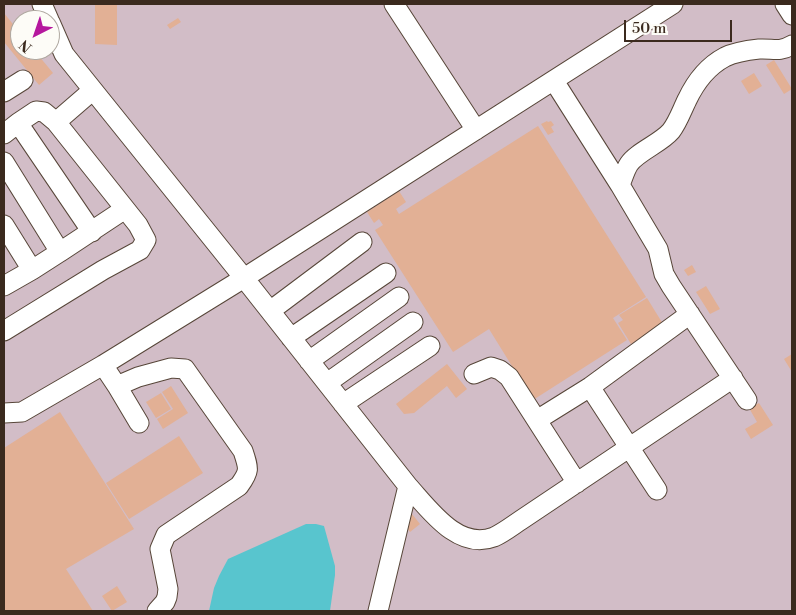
<!DOCTYPE html>
<style>
body{margin:0}
#map{position:relative;width:796px;height:615px;overflow:hidden;background:#f7e8d4;font-family:"Libre Bodoni",serif}
canvas{display:block}
.frame{position:absolute;inset:0;border:5px solid #3b2a1e;pointer-events:none}
.north{position:absolute;left:10px;top:10px;width:50px;height:50px;box-sizing:border-box;background:#fdfcf7;border:1px solid #afa8a0;border-radius:50%;rotate:221deg;font-size:14px;font-weight:700;line-height:20px;text-align:center;color:#3b2a1e}
.north::after{content:'';display:block;margin:auto;width:18px;height:22px;background:#b5179e;clip-path:polygon(50% 0,100% 100%,50% 72%,0 100%)}
.scale{position:absolute;left:624px;top:20px;width:108px;height:22px;box-sizing:border-box;border:2px solid #3b2a1e;border-top:0;padding-left:6px;font-size:15px;line-height:18px;white-space:nowrap;color:#3b2a1e;-webkit-text-stroke:4px #fdfcf7;paint-order:stroke}
</style>
<div id="map">
<canvas width="796" height="615"></canvas>
<div class="frame"></div>
<div class="north">N</div>
<div class="scale">50 m</div>
</div>
<script>
const g = document.querySelector('canvas').getContext('2d');
g.lineJoin = 'round';
function paint(path, color) {
  g.fillStyle = color;
  g.fill(path, 'evenodd');
}
function strokePath(path, color, width, dash) {
  g.strokeStyle = color;
  g.lineWidth = width;
  g.lineCap = dash ? 'butt' : 'round';
  g.setLineDash(dash || []);
  g.stroke(path);
}
paint(new Path2D(`
 M4 4H792V611H4ZM20 20H50V50H20Z`), '#d2bdc7');
paint(new Path2D(`
 M306 524H316L324 526 335 566V575L330 611H209L214 588 219 576 228 559Z`), '#58c5ce');
paint(new Path2D(`
 M95 4H117V45L95 44Z
 M4 13 20 33V50H34L53 73 39 85 4 42Z
 M178 18 181 22 170 29 167 25Z
 M774 60 792 89 784 94 766 65Z
 M754 73 762 86 749 94 741 81Z
 M547 121 548 122 551 121 554 125 551 127 554 132 548 135 541 124Z
 M538 126 646 297 613 318 627 340 533 400 489 329 453 352 375 230 383 225 379 219 374 223 367 212 399 191 406 202 396 209 399 214Z
 M692 265 696 272 688 276 684 270Z
 M706 286 720 309 710 314 696 292Z
 M647 298 663 324 631 344 618 323 623 320 619 315Z
 M792 354V372L784 359Z
 M447 364 467 389 456 398 447 386 414 413 404 414 396 404Z
 M171 386 188 413 163 429 157 419 173 409 162 392Z
 M161 393 171 409 156 418 146 402Z
 M759 403 773 425 751 439 745 429 757 422 749 408Z
 M60 412 134 529 66 569 93 611H4V483L5 482 4 480V448Z
 M179 436 203 473 129 519 106 483Z
 M412 514 420 524 410 532 402 522Z
 M117 586 127 602 112 611 102 596Z`), '#e2b095');
const minor = new Path2D(`
 M42 4 49 20
 M394 4 476 130
 M785 4 792 15
 M50 22 64 54 244 278 408 486 378 611
 M554 81 620 185 658 249 664 274 671 286 747 400
 M4 92 23 80
 M18 123 92 232
 M4 134 18 123 36 111 44 112 56 122 93 90
 M4 162 60 252 125 209
 M620 185C623 178 625 170 629 164 637 152 661 143 671 131 678 122 682 110 687 100 695 83 708 66 725 57 733 53 750 50 759 49 773 48 778 53 792 45
 M4 225 32 270 4 286
 M32 270 60 252
 M270 311 362 242
 M4 331 103 270 140 250 146 240 138 225 56 122
 M291 338 386 273
 M309 361 399 297
 M103 365 117 386 138 377 171 368 185 369 243 451C249 469 250 471 239 486L166 535 160 549 168 589 167 597 165 602 157 611
 M474 374 491 367 500 370 509 377 577 483
 M327 383 413 322
 M117 386 139 423
 M590 387 657 490
 M343 404 430 346
 M4 413 22 412 103 365 244 278 673 4
 M537 420 590 387 690 314
 M408 486C429 509 458 551 494 537 503 533 512 526 521 520L733 378`);
strokePath(minor, '#574639', 21);
strokePath(minor, '#fff', 19);
</script>
